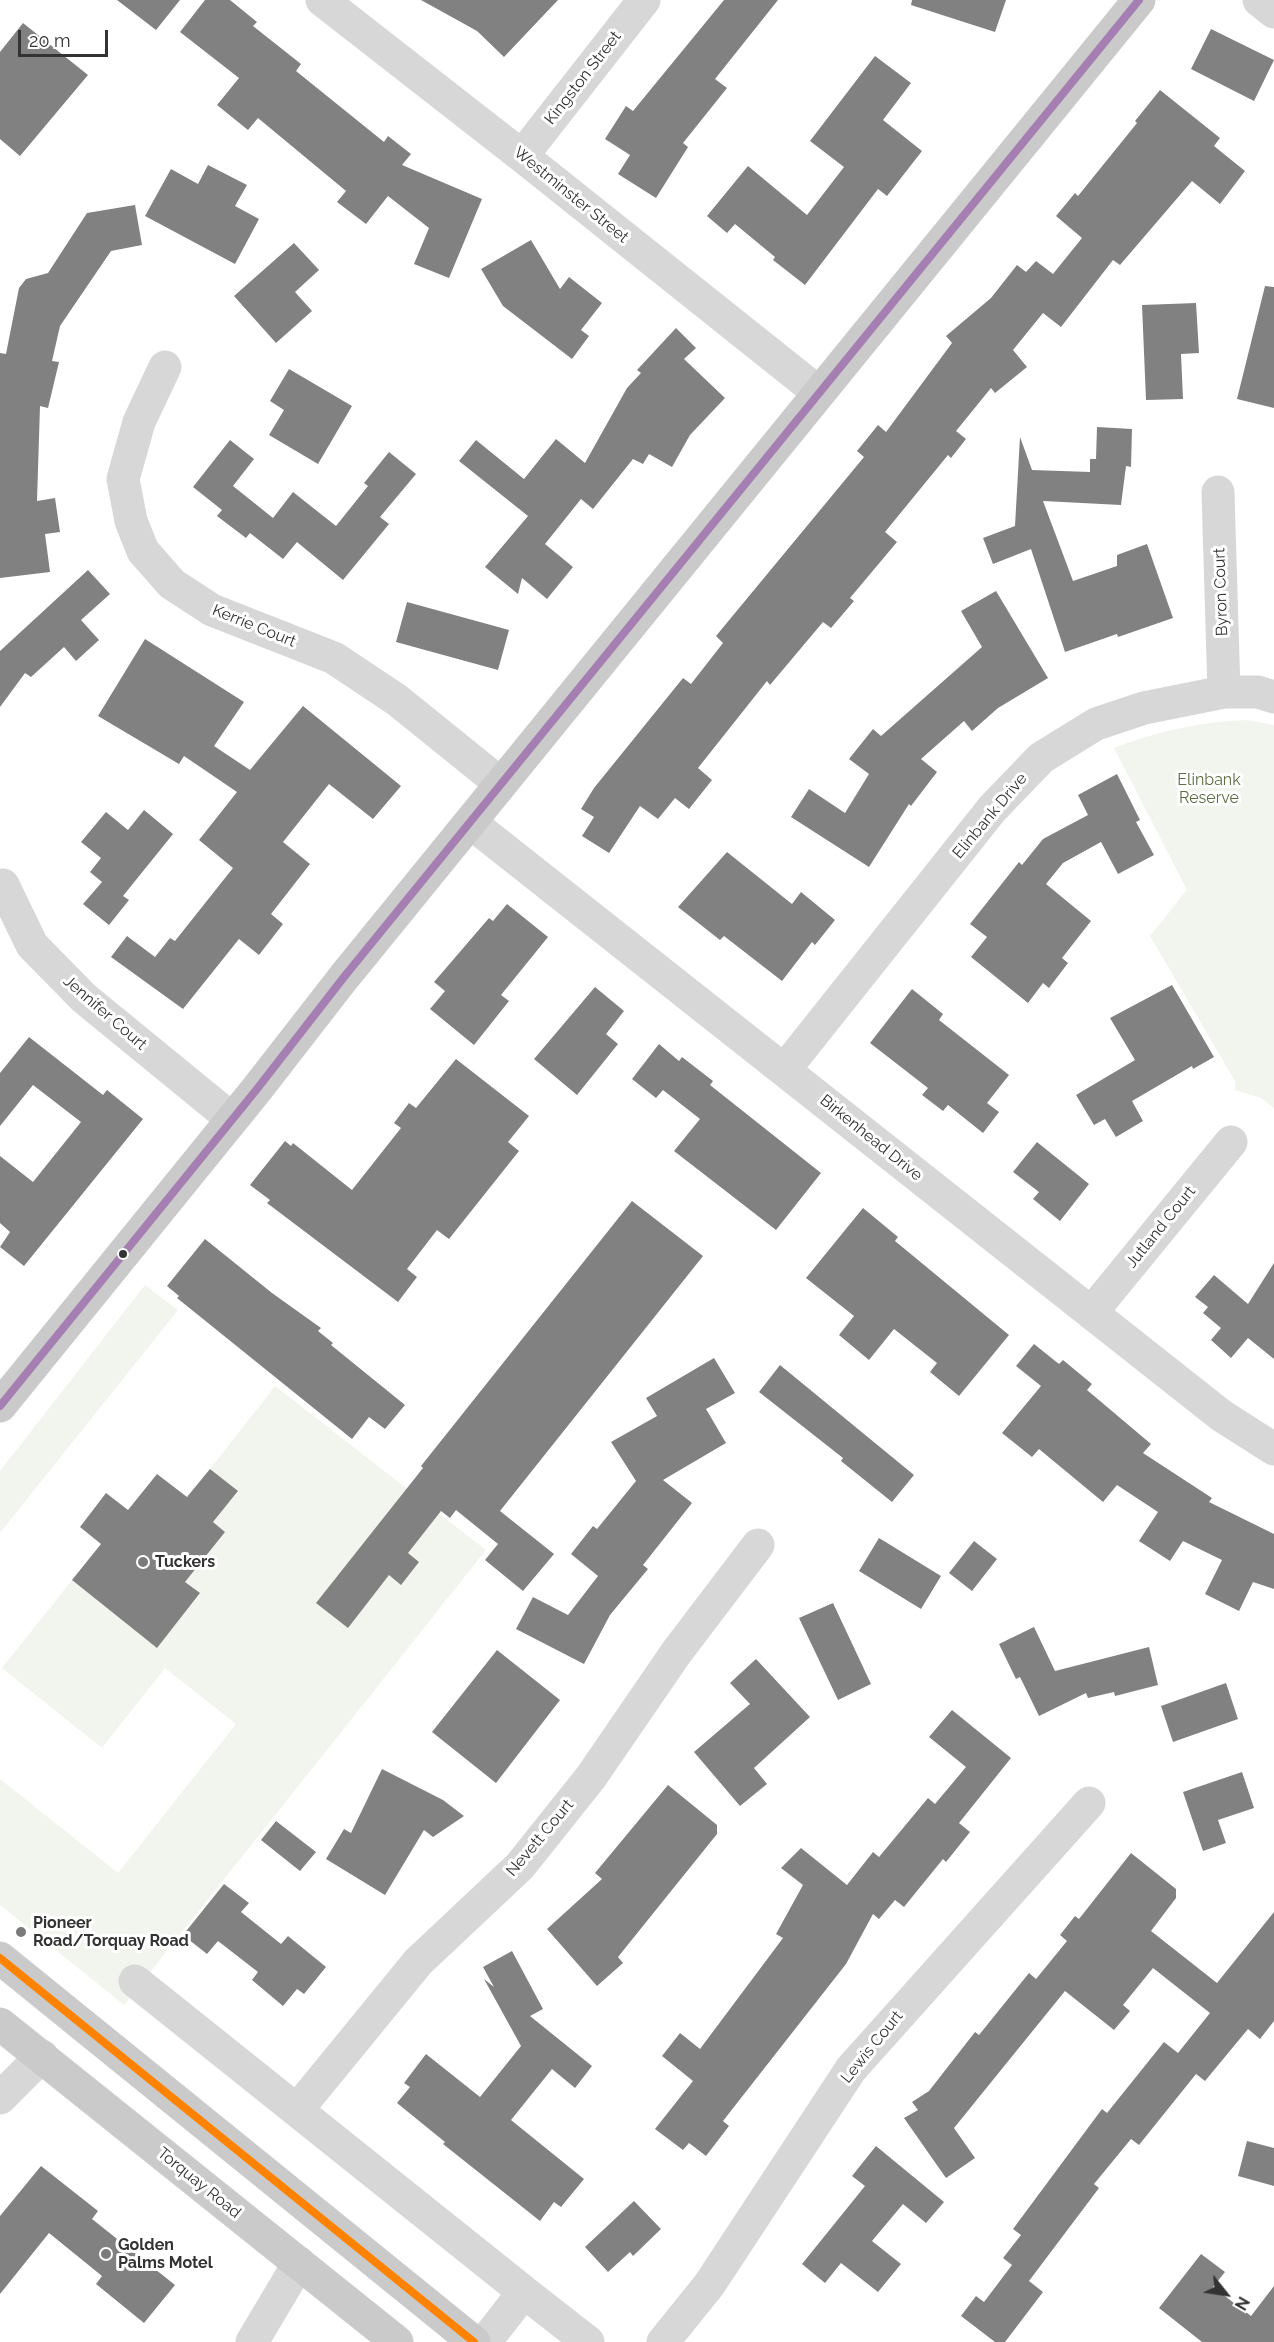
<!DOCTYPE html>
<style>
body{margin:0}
#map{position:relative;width:1274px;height:2342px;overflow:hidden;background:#fff;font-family:Raleway,sans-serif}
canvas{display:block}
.north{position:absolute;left:1196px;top:2264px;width:60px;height:60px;-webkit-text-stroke:4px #fff;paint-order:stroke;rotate:120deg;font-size:16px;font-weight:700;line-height:24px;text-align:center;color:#333}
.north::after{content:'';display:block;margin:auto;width:21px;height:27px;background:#333;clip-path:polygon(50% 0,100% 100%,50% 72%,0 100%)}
.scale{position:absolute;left:18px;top:30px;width:90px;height:27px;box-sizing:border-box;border:3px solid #333;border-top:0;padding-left:8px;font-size:18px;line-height:21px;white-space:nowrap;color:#333;-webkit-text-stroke:4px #fff;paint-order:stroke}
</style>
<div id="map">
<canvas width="1274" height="2342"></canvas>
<div class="north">N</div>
<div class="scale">20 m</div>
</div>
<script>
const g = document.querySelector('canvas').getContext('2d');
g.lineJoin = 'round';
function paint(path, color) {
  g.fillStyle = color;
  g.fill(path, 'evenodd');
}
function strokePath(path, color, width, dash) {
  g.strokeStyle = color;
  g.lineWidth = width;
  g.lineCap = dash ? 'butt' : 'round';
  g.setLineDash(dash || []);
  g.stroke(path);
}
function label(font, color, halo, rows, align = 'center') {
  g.font = font + ' Raleway,sans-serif';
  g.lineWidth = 6;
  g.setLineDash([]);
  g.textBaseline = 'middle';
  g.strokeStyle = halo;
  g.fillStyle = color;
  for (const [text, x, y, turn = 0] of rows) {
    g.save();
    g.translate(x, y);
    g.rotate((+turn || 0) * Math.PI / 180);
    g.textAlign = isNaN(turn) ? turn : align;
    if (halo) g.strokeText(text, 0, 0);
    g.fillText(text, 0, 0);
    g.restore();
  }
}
paint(new Path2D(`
 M1247 720 1274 725V1108L1261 1098 1235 1090V1081L1150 936 1187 890 1114 748C1158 731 1200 722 1247 720Z
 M145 1285 178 1310 0 1533V1471Z
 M275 1386 486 1550 124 2005 0 1905V1779L118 1873 236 1724 165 1668 102 1748 2 1668 72 1580 157 1647 200 1594 185 1582 225 1532 213 1522 238 1492 210 1469Z`), '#f2f5ed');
paint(new Path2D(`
 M117 0H180L156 30Z
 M205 0H230L257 22 253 26 301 64 296 71 384 142 388 136 411 154 402 165 482 199 449 278 414 264 429 228 388 196 366 224 337 202 346 191 258 118 248 130 217 105 239 78 180 32Z
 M421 0H558L504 57 477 31Z
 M724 0H778L715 79 727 88 683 143 688 147 656 198 618 174 630 155 605 139 626 106 633 111Z
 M912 0H1006L995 32 911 5Z
 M23 23 88 75 20 156 0 139V52Z
 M1211 29 1274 60 1254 101 1191 69Z
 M875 56 911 83 883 120 922 151 887 196 878 189 805 285 773 260 775 257 735 224 727 233 707 216 748 166 807 215 844 167 810 141Z
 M1160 90 1220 138 1214 146 1245 171 1220 204 1192 181 1120 265 1113 260 1061 327 1043 313 1013 350 1027 367 995 393 991 388 956 431 966 439 951 458 948 455 885 532 897 542 850 598 854 601 831 628 823 622 770 685 767 681 698 768 712 780 689 809 675 798 658 819 640 806 609 853 582 836 594 817 581 809 594 788 683 678 691 684 723 643 716 636 864 457 857 451 878 425 886 432 952 343 946 336 991 298 1017 265 1026 272 1036 261 1053 274 1082 238 1056 216 1075 193 1078 196 1137 123 1135 121Z
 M208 165 247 185 235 206 259 219 235 264 145 216 171 169 198 184Z
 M135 205 142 245 111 251 60 326 52 361 59 362 48 408 40 406 37 501 55 498 60 532 45 534 50 572 0 578V353L6 354 19 288 26 279 48 273 87 213Z
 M531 240 560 289 569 277 602 303 581 330 589 336 572 359 503 306 481 269Z
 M294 243 319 270 295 292 312 311 276 343 234 296Z
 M1265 286 1274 287V408L1237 399Z
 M1196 303 1199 353 1181 354 1183 399 1146 400 1142 305Z
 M676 328 696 348 684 359 725 398 690 435 672 467 649 454 643 464 633 459 593 509 581 499 545 544 573 567 547 599 522 578 518 594 485 567 528 516 459 461 476 440 524 479 556 439 585 463 627 388 641 373 637 370Z
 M289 369 352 406 318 464 269 435 284 410 270 401Z
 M1097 427 1132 429 1131 467 1126 466 1121 505 1043 501 1073 581 1117 566V555L1147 544 1173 618 1118 637 1117 634 1065 652 1031 549 993 564 983 538 1015 526 1020 437 1032 470 1090 472V459H1096Z
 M230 440 254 459 233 486 273 518 293 492 336 526 368 486 364 483 389 452 416 474 380 517 389 524 343 580 297 542 283 559 250 533 246 538 217 516 222 510 193 487Z
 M88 570 110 594 81 620 99 640 76 661 64 647 31 677 25 673 0 707V651Z
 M996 591 1048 678 998 708 972 731 964 721 921 759 937 772 911 806 909 804 869 867 791 817 809 789 845 813 869 774 849 759 873 729 881 736 982 647 961 611Z
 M407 602 509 630 498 670 396 642Z
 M145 639 244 702 214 746 250 770 303 706 401 786 373 819 329 784 283 842 310 864 271 914 283 924 259 955 239 939 183 1009 111 957 127 936 155 957 170 938 175 941 233 868 199 840 237 792 184 756 179 764 98 716Z
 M1117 774 1140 820 1136 822 1154 855 1118 874 1101 842 1063 863 1046 884 1091 921 1062 958 1068 963 1049 988 1043 983 1028 1003 971 957 987 937 970 924 1019 862 1022 865 1043 839 1088 815 1078 795Z
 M144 810 173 834 123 896 129 900 109 925 83 904 102 882 90 872 101 858 81 842 106 812 128 830Z
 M727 852 792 904 801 892 835 920 815 945 812 942 782 981 724 936 720 940 678 907Z
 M507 904 548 937 501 995 509 1001 474 1045 430 1009 445 991 434 982 489 918 493 921Z
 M1172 985 1214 1057 1193 1069 1192 1066 1132 1101 1143 1121 1116 1137 1105 1119 1094 1125 1076 1095 1135 1060 1110 1018Z
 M595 987 624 1011 606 1034 618 1044 577 1095 534 1059Z
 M912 989 943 1014 939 1020 1009 1075 987 1103 999 1112 983 1133 948 1105 943 1111 922 1095 928 1088 870 1043Z
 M29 1037 103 1095 107 1090 143 1119 24 1266 0 1247 10 1232 0 1223V1156L33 1182 81 1122 33 1085 0 1126V1073Z
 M659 1044 679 1061 682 1057 713 1081 710 1085 821 1173 776 1230 674 1151 700 1119 663 1090 656 1098 632 1079Z
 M456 1059 529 1116 508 1142 519 1151 449 1239 437 1230 407 1269 417 1277 398 1302 267 1203 270 1200 250 1185 285 1141 291 1146 293 1143 352 1190 401 1128 394 1123 409 1103 416 1108Z
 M1037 1142 1089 1184 1060 1221 1033 1199 1039 1192 1013 1172Z
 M632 1201 703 1256 500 1511 554 1554 523 1591 485 1560 498 1544 456 1510 450 1518 441 1511 408 1553 419 1562 401 1585 389 1575 348 1628 316 1603 423 1468 421 1466Z
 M863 1208 898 1237 895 1241 1009 1335 959 1396 930 1372 937 1363 894 1329 869 1360 839 1335 854 1316 806 1278Z
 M205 1239 272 1293 321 1328 318 1331 333 1343 331 1345 405 1405 385 1429 369 1417 352 1439 177 1298 179 1296 167 1286Z
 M1274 1263V1359L1248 1338 1231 1358 1211 1340 1221 1328 1203 1313 1208 1307 1195 1297 1214 1275 1248 1304Z
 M1034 1344 1059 1364 1063 1360 1092 1384 1087 1390 1151 1444 1143 1453 1212 1498 1209 1502 1274 1534V1589L1253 1582 1239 1611 1205 1594 1222 1560 1183 1541 1170 1561 1139 1541 1158 1512 1117 1485 1103 1502 1039 1449 1032 1457 1002 1433 1041 1386 1016 1366Z
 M714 1358 735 1393 706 1409 726 1443 663 1480 692 1503 643 1565 648 1569 610 1615 584 1664 516 1629 533 1597 568 1615 598 1576 571 1554 593 1526 597 1529 636 1481 611 1442 657 1416 646 1398Z
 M780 1365 914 1475 892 1502 841 1461 843 1458 759 1392Z
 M210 1469 238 1491 213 1522 225 1532 185 1582 200 1593 157 1648 72 1580 101 1544 80 1527 106 1493 128 1510 157 1474 187 1497Z
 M879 1538 941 1576 921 1609 859 1571Z
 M974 1541 997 1559 972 1591 949 1573Z
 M833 1603 871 1684 838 1700 799 1618Z
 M1034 1627 1055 1671 1149 1647 1158 1685 1115 1696 1114 1692 1088 1698 1086 1693 1039 1716 1020 1677 1016 1679 999 1644Z
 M497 1650 560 1700 496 1783 432 1732Z
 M756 1659 810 1717 754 1768 767 1784 740 1806 694 1752 750 1704 730 1683Z
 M1226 1683 1238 1719 1173 1742 1161 1706Z
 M952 1710 1011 1758 959 1823 970 1832 946 1862 943 1859 904 1907 895 1900 879 1919 873 1914 846 1964 723 2121 729 2126 706 2156 689 2143 683 2150 655 2129 693 2081 662 2056 680 2033 700 2049 783 1938 776 1934 803 1885 781 1868 801 1848 847 1885 873 1852 879 1857 928 1798 935 1804 966 1767 929 1737Z
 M382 1769 443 1800 464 1816 433 1837 424 1830 385 1895 326 1859 344 1829 351 1833Z
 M1242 1772 1254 1808 1218 1820 1226 1843 1203 1851 1183 1792Z
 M668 1785 717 1825V1834L618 1957 623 1963 597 1986 547 1929 602 1879 595 1873Z
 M276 1821 316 1852 300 1871 261 1840Z
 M1131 1853 1176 1889V1898L1151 1931 1217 1983 1274 1912V2021L1260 2039 1248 2029 1205 2081 1196 2074 1139 2145 1131 2139 1094 2184 1099 2188 1029 2281 1043 2292 1005 2342H995L961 2316 976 2296 984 2302 1012 2265 1003 2258 1021 2235 1013 2229 1102 2109 1107 2113 1164 2042 1178 2053 1210 2013 1153 1968 1123 2005 1130 2011 1114 2030 1065 1991 954 2128 975 2158 946 2178 904 2118 918 2110 912 2102 929 2091 975 2032 979 2035 1029 1973 1036 1979 1067 1941 1060 1935 1075 1916 1079 1919Z
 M224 1884 249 1903 241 1912 281 1944 288 1936 326 1967 304 1994 297 1989 283 2006 252 1980 258 1972 218 1941 207 1954 183 1935Z
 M512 1951 543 2009 530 2016 592 2066 575 2088 552 2069 511 2120 584 2179 561 2207 554 2202 540 2221 443 2144 445 2142 397 2103 410 2087 404 2083 426 2054 480 2097 521 2046 484 1979 494 1987 483 1967Z
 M1247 2141 1274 2148V2186L1238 2176Z
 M876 2146 944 2202 926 2223 903 2204 872 2241 901 2264 878 2292 841 2263 825 2283 802 2264 865 2186 852 2176Z
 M41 2166 98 2211 92 2219 175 2285 144 2323 96 2284 102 2276 49 2233 0 2294V2216Z
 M634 2201 661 2229 633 2256 630 2252 608 2272 585 2247Z
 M1201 2254 1225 2272 1213 2287 1251 2316 1274 2286V2342H1202L1159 2308Z`), '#818181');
strokePath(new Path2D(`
 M322 0 522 156 818 392
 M1259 0 1274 12
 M522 156 644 0
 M165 367 139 422 123 479 131 521 143 551 172 584 212 610 334 658 397 700 501 784
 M1218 492 1224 692
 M471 823 1222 1416 1274 1449
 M3 885 32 945 84 998 232 1119
 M785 1069 992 809 1041 758 1096 724 1144 708 1224 692H1258L1274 697
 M1091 1313 1231 1142
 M135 1981 524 2292 485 2342
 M0 2098 42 2056
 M297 2110 418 1962 520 1866 591 1777 676 1653 758 1545
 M524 2292 588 2342
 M252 2342 299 2263
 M663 2342 709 2285 851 2069 1089 1803`), '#d7d7d7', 33);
strokePath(new Path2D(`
 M0 1406 257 1089 344 977 1139 0
 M0 1958 474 2342
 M0 2024 397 2342`), '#cacaca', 33);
strokePath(new Path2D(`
 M0 1406 257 1089 344 977 1139 0`), '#a57fb2', 8);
strokePath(new Path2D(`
 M0 1958 474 2342`), '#ff8200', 8);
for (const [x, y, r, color] of [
 [123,1254,5,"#333"],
 [143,1562,6,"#7a7a7a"],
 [21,1932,6,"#7a7a7a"],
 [106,2254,6,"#7a7a7a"]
]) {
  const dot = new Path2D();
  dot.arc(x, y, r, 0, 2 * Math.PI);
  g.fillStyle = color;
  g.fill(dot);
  strokePath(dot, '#fff', 2);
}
label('16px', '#333', '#fff', [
 ["Kingston Street",583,78,-52],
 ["Westminster Street",571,195,39],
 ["Byron Court",1221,592,-92],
 ["Kerrie Court",254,626,22],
 ["Elinbank Drive",990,816,-50],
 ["Jennifer Court",105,1013,41],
 ["Birkenhead Drive",871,1138,39],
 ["Jutland Court",1161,1227,-51],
 ["Nevett Court",540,1838,-50],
 ["Lewis Court",872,2047,-51],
 ["Torquay Road",199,2183,39]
]);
label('16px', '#5c6f40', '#fff', [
 ["Elinbank",1209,780],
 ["Reserve",1209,798]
]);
label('bold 16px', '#333', '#fff', [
 ["Tuckers",155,1562],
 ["Pioneer",33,1923],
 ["Road/Torquay Road",33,1941],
 ["Golden",118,2245],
 ["Palms Motel",118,2263]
], 'left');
</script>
